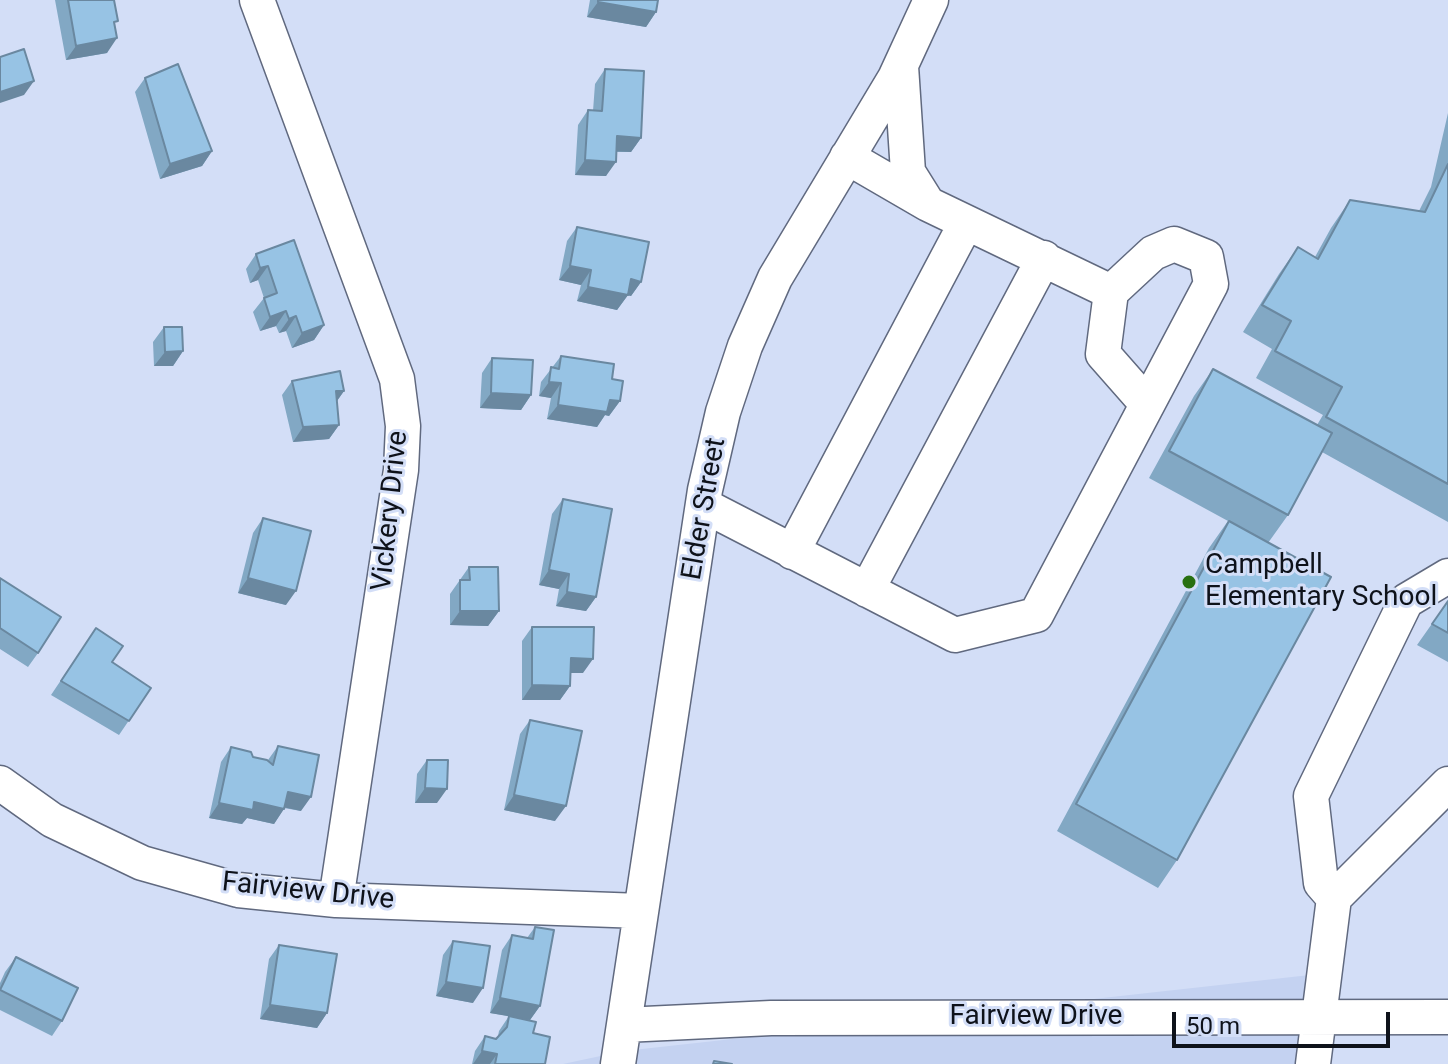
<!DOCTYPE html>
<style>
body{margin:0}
#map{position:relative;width:1448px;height:1064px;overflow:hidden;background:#d3def7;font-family:Roboto,sans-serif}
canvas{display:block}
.scale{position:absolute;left:1172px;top:1012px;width:218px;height:36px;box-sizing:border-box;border:4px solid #0e121a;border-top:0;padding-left:10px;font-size:24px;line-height:28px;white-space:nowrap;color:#0e121a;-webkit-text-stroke:6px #d3def7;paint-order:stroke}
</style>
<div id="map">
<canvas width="1448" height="1064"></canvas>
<div class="scale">50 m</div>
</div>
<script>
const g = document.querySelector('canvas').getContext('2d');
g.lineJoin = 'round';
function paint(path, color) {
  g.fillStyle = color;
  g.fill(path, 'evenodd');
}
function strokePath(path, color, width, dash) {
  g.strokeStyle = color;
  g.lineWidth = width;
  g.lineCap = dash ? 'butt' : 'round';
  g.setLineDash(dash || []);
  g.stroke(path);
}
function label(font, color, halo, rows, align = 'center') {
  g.font = font + ' Roboto,sans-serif';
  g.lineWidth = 6;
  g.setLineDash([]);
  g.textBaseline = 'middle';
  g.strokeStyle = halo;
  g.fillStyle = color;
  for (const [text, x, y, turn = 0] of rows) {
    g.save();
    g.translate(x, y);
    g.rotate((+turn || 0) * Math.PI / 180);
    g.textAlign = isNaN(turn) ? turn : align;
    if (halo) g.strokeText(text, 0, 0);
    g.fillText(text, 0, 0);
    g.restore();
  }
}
paint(new Path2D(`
 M1319 974 1331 1064H563L624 1051Z`), '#c4d2f1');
const minor = new Path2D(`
 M257 0 397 379 403 426 401 470 336 900
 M901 66 908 172 928 204
 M1111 292 1103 354 1147 404
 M703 505 955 635 1036 615 1211 284 1206 257 1174 244 1153 253 1111 292 928 204 847 157
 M792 552 966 223
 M867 590 1044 258
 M0 783 52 820 142 863 238 890 336 900 641 911
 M1334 898 1321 883 1311 796 1406 601 1448 576
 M624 1025 771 1018 1448 1017
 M618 1064 705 490 723 412 745 346 775 278 895 78 931 0
 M1313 1064 1334 898 1448 784`);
strokePath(minor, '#60697f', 37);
strokePath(minor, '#fff', 34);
paint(new Path2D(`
 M55 0H114L115 26 107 53 66 60Z
 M590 0H658L656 12 646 27 587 17Z
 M605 69 641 138 631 152H616L606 176 575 175 578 125 588 110 593 111 595 84Z
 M145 78 212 151 202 166 160 179 135 92Z
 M1448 113V522L1322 452 1288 515 1268 543 1177 860 1158 888 1057 831 1209 548 1228 521 1149 478 1194 396 1213 369 1317 425 1323 415 1256 378 1272 349 1243 332 1279 274 1298 247 1315 257 1331 228 1350 200 1419 211 1431 187Z
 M577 227 641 282 631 296 628 295 617 310 577 301 581 285 559 280 567 241Z
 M256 254 324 325 314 340 292 348 286 331 279 333 276 326 260 331 253 312 264 298 258 280 250 283 246 269Z
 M164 327 183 351 173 366H154L153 342Z
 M561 356 612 379 620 401 609 416 605 415 597 427 547 419 551 398 539 396 541 382Z
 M492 358 531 395 521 410 480 408 482 373Z
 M292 381 344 391 337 401 339 425 329 439 293 442 282 395Z
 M563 499 596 597 586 611 556 606 559 589 539 585 552 514Z
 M263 518 286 605 238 593 253 533Z
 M469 567 499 611 488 626 450 625V594Z
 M0 578 38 653 28 667 0 649Z
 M1448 601V662L1417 645Z
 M532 627 583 673H571L570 686 560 700H522V641Z
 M96 628 112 662 151 688 119 735 51 695Z
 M530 720 555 821 504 810 520 734Z
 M278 746 301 811 284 808 274 824 247 818 242 824 209 818 221 762 231 747 253 757 268 760Z
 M427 760 437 803H415L417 774Z
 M535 927 540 1006 530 1020 533 1033 545 1064H472L475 1051 485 1036 496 1039 498 1036 499 1031 509 1016 490 1013 502 950 512 935 527 938Z
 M453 941 473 1003 436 996 443 955Z
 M279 945 327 1013 317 1028 260 1019 269 959Z
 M16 957 62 1021 52 1036 0 1010V983L5 972Z`), '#82a8c4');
paint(new Path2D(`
 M598 2 656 12 646 27 587 17Z
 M117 38 107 53 66 60 76 46Z
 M34 81 24 95 0 103V92Z
 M617 136 641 138 631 152 607 151Z
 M212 151 202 166 160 179 170 164Z
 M585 160 616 162 606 176 575 175Z
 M268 266 258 280 250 283 260 268Z
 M570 266 591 270 581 285 559 280Z
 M631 279 641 282 631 296 621 294Z
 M588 287 628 295 617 310 577 301Z
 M286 311 276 326 260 331 270 317Z
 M296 316 286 331 279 333 289 319Z
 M324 325 314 340 292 348 302 333Z
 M183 351 173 366H154L165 352Z
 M549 382 561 383 551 398 539 396Z
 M336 391H344L334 405Z
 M491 393 531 395 521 410 480 408Z
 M610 400 620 401 609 416 605 415 597 427 547 419 558 405Z
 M339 425 329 439 293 442 303 427Z
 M549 570 569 574 559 589 539 585Z
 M248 578 296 591 286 605 238 593Z
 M567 592 596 597 586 611 556 606Z
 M460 611H499L488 626 450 625Z
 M571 658 593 659 583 673H561Z
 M532 685 570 686 560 700H522Z
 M425 788 447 789 437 803H415Z
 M288 792 311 797 301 811 278 806Z
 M514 795 566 806 555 821 504 810Z
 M254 802 284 809 274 824 247 818 242 824 209 818 219 803Z
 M446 982 483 988 473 1003 436 996Z
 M500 998 540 1006 530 1020 490 1013Z
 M270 1005 327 1013 317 1028 260 1019Z
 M482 1051 497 1054 490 1064H473Z`), '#6a88a0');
const building = new Path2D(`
 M68 0H114L118 21 114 22 117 38 76 46Z
 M598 0H658L656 12 598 2Z
 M24 49 34 81 0 92V57Z
 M178 64 212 151 170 164 145 78Z
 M605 69 644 71 641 138 617 136 616 162 585 160 588 110 602 111Z
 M1448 164V484L1326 417 1342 387 1275 351 1291 321 1262 305 1298 247 1318 259 1350 200 1425 212Z
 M577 227 649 242 641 282 631 279 628 295 588 287 591 270 570 266Z
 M294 240 324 325 302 333 296 316 289 319 286 311 270 317 264 298 277 293 268 266 260 268 256 254Z
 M164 327H182L183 351 165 352Z
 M561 356 614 364 612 379 623 381 620 401 610 400 607 412 558 405 561 383 549 382 551 367 559 369Z
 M492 358 533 360 531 395 491 393Z
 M1213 369 1332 433 1288 515 1169 451Z
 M340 371 344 391H336L339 425 303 427 292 381Z
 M563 499 612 509 596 597 567 592 569 574 549 570Z
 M263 518 311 531 296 591 248 578Z
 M1229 521 1331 577 1177 860 1076 804Z
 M469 567H498L499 611H460V580H470Z
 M0 578 61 617 38 653 0 628Z
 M1448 601V633L1432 624Z
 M532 627H594L593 659 571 658 570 686 532 685Z
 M96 628 123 646 112 662 151 688 129 721 61 681Z
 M530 720 582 731 566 806 514 795Z
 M278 746 319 755 311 797 288 792 284 809 254 802 253 810 219 803 231 747 251 752 253 757 267 760 273 765Z
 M427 760H448L447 789 425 788Z
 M535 927 554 930 540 1006 500 998 512 935 533 939Z
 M453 941 490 946 483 988 446 982Z
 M279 945 337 954 327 1013 270 1005Z
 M16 957 78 988 62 1021 0 990Z
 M509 1016 536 1022 533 1033 550 1037 545 1064H495L497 1054 482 1051 485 1036 496 1039 507 1027Z
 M714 1061 732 1064H713Z`);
paint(building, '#97c3e4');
strokePath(building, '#6a88a0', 2);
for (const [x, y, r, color] of [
 [1189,582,8,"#287011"]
]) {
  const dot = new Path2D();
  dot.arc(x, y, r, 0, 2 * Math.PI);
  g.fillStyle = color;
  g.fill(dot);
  strokePath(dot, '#d3def7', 3);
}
label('28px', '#0e121a', '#d3def7', [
 ["Elder Street",705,509,-80],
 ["Vickery Drive",391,511,-84],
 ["Fairview Drive",308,892,6],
 ["Fairview Drive",1036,1017]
]);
label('28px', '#0e121a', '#d3def7', [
 ["Campbell",1205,566],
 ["Elementary School",1205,598]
], 'left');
</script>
